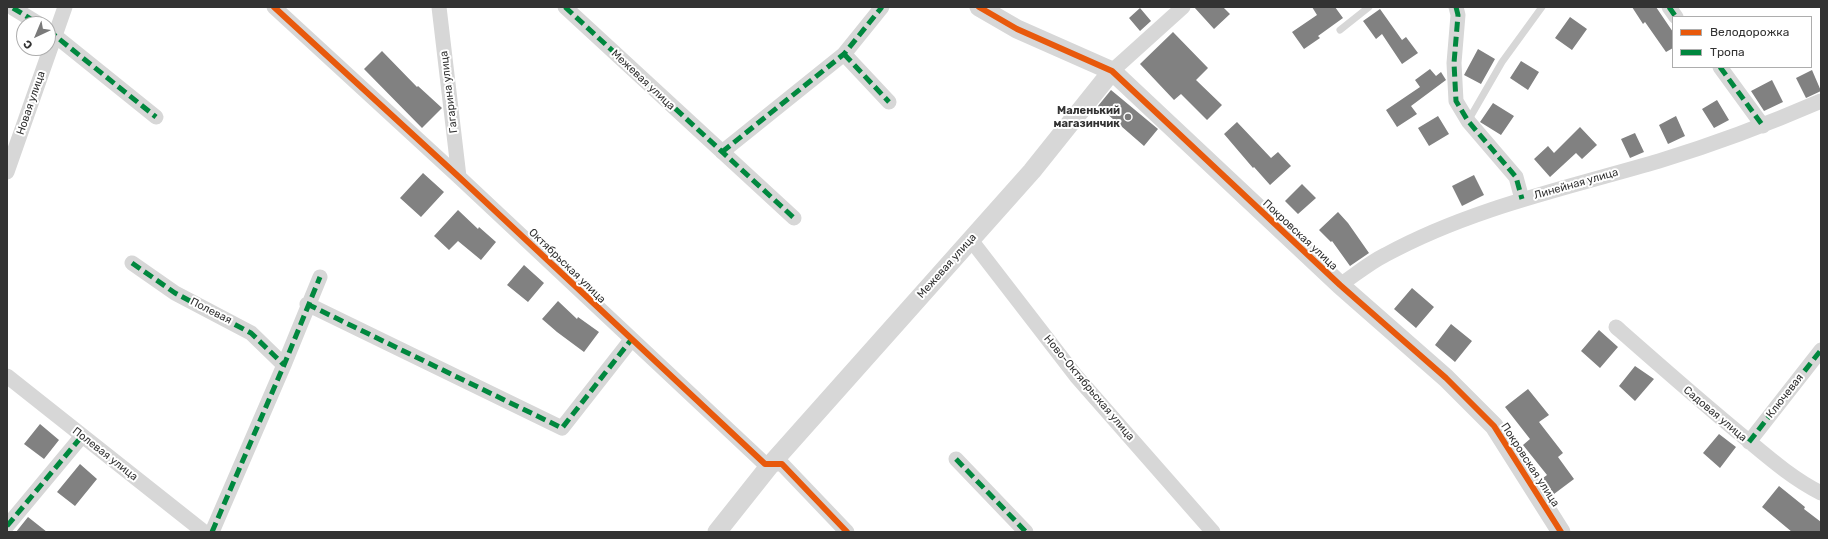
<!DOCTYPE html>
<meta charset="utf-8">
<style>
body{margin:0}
#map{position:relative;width:1828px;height:539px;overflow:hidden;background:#fff;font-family:Rubik,sans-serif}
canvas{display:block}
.frame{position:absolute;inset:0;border:8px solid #333;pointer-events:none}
.legend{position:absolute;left:1672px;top:16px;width:140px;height:52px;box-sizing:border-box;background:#fff;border:1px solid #adadad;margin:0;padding:5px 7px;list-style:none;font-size:12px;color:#333}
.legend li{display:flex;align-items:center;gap:8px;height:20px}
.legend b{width:20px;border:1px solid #adadad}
.north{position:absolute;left:16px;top:16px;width:40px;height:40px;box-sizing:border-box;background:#fff;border:1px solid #adadad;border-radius:50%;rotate:224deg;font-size:11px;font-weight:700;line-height:16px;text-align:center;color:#333}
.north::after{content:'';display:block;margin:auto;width:14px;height:18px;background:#7a7a7a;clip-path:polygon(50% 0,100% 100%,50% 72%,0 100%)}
</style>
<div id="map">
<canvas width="1828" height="539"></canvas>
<div class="frame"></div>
<ul class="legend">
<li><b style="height:5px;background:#e8590c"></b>Велодорожка</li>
<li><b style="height:5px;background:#00873e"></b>Тропа</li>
</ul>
<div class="north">С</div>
</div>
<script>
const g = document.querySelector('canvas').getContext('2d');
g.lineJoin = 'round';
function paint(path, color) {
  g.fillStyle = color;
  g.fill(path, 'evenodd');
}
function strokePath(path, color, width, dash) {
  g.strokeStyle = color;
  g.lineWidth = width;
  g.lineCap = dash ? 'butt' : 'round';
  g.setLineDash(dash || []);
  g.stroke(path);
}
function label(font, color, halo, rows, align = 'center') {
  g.font = font + ' Rubik,sans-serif';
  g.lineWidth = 4;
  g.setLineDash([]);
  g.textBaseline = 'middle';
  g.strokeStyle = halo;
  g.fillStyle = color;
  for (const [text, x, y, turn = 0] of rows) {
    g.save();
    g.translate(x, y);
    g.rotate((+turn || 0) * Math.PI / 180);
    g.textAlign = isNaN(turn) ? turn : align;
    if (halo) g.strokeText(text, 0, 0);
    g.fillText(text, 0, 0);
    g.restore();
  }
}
paint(new Path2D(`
 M1194 7H1223L1230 14 1214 29Z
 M1312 7H1335L1343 18 1318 36 1320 38 1304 49 1292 32 1317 15Z
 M1632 7H1656L1673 32V48L1666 52 1645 22 1643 24Z
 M1140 8 1151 21 1140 31 1129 18Z
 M1380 9 1402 40 1406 37 1418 53 1402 64 1382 34 1376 39 1363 21Z
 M1570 17 1587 29 1572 50 1555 38Z
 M1173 32 1208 68 1196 80 1222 105 1207 120 1181 94 1174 100 1140 64Z
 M1478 49 1495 59 1481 84 1464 75Z
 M382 51 417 87 418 86 442 108 422 128 364 69Z
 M1521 61 1539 72 1528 90 1510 78Z
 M1430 69 1436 76 1441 72 1446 80 1411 106 1417 114 1397 127 1386 110 1420 87 1415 80Z
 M1812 70 1821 91 1806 98 1796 78Z
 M1772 80 1783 102 1764 111 1751 91Z
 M1111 90 1158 129 1144 146 1098 106Z
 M1717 100 1729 120 1714 128 1702 109Z
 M1493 103 1514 116 1501 135 1480 122Z
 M1438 116 1449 134 1429 146 1418 128Z
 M1676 116 1685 136 1668 144 1659 125Z
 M1237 122 1271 158 1278 152 1291 166 1270 185 1254 167 1253 168 1224 134Z
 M1580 127 1597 145 1582 159 1576 153 1550 177 1534 159 1548 146 1554 153Z
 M1635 133 1644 152 1630 158 1621 139Z
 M423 173 444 192 421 217 400 198Z
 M1474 175 1484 195 1462 206 1452 186Z
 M1302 184 1316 198 1298 214 1285 201Z
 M458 210 478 229 479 227 496 242 481 260 458 241 449 250 434 236Z
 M1338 212 1348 223 1369 253 1350 266 1332 241 1331 242 1319 230Z
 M524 265 544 283 528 302 507 285Z
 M1412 288 1434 307 1416 328 1394 309Z
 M558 301 577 319 578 317 599 332 584 352 557 332 542 319Z
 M1451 324 1472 341 1455 362 1435 345Z
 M1599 330 1618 347 1600 368 1581 351Z
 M1635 366 1654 379 1635 401 1619 386Z
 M1528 389 1549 415 1539 422 1563 453 1558 457 1574 479 1554 494 1543 478 1547 475 1523 445 1530 439 1505 407Z
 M40 424 59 440 44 459 24 444Z
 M1719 434 1736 447 1720 468 1703 453Z
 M80 464 97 479 75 506 57 492Z
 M1779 486 1805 507 1804 509 1821 522V532H1792L1762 507Z
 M28 517 47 532H16Z`), '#818181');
strokePath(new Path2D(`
 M1340 30 1369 7
 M1468 121 1502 62 1542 7`), '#d7d7d7', 7);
strokePath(new Path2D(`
 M274 7 459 177 765 464H782L847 532
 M439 7 459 177
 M565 7 794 218
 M1456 7 1458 15 1454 63 1456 101 1468 121 1516 177 1522 199
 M1669 7 1676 17
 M13 8 39 24
 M48 30 156 117
 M844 54 889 102
 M1720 67 1763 126
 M1112 71 1183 7
 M722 152 844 54 882 7
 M7 172 65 7
 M971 240 1076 376 1213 532
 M132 263 175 293 251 333 284 365
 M1340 285C1355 275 1369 263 1385 255 1471 208 1567 188 1659 161 1715 144 1768 124 1821 101
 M307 304 562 428 631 340
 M1616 327C1658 364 1701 402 1745 438 1769 458 1793 479 1821 493
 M7 376 204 532
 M1749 442 1821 350
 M956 459 1026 532
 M7 526 82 436
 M212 532 284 365 320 277`), '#d7d7d7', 15);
strokePath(new Path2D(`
 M979 7 1017 29 1112 71 1340 285 1446 378 1494 426 1561 532
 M717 532 771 464 1032 171 1112 71`), '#d7d7d7', 19);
strokePath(new Path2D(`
 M565 7 794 218
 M1456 7 1458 15 1454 63 1456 101 1468 121 1516 177 1522 199
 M1669 7 1676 17
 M13 8 39 24
 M48 30 156 117
 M844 54 889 102
 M1720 67 1763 126
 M722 152 844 54 882 7
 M132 263 175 293 251 333 284 365
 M307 304 562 428 631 340
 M1749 442 1821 350
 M956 459 1026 532
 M7 526 82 436
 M212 532 284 365 320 277`), '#00873e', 5, [10, 5]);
strokePath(new Path2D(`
 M274 7 459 177 765 464H782L847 532
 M979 7 1017 29 1112 71 1340 285 1446 378 1494 426 1561 532`), '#e8590c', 6);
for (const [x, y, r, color] of [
 [1128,117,4,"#7a7a7a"]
]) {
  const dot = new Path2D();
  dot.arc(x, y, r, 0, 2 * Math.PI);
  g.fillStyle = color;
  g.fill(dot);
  strokePath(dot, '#fff', 1.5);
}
label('11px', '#333', '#fff', [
 ["Межевая улица",643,80,43],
 ["Гагарина улица",449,92,-97],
 ["Новая улица",31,103,-71],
 ["Линейная улица",1576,184,-16],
 ["Покровская улица",1300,235,43],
 ["Октябрьская улица",567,266,44],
 ["Межевая улица",947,266,-48],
 ["Полевая",211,311,27],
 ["Ново-Октябрьская улица",1089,388,50],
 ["Ключевая",1785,396,-52],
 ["Садовая улица",1715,414,40],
 ["Полевая улица",105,454,38],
 ["Покровская улица",1530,465,57]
]);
label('bold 11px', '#333', '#fff', [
 ["Маленький",1120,111],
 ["магазинчик",1120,124]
], 'right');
</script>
